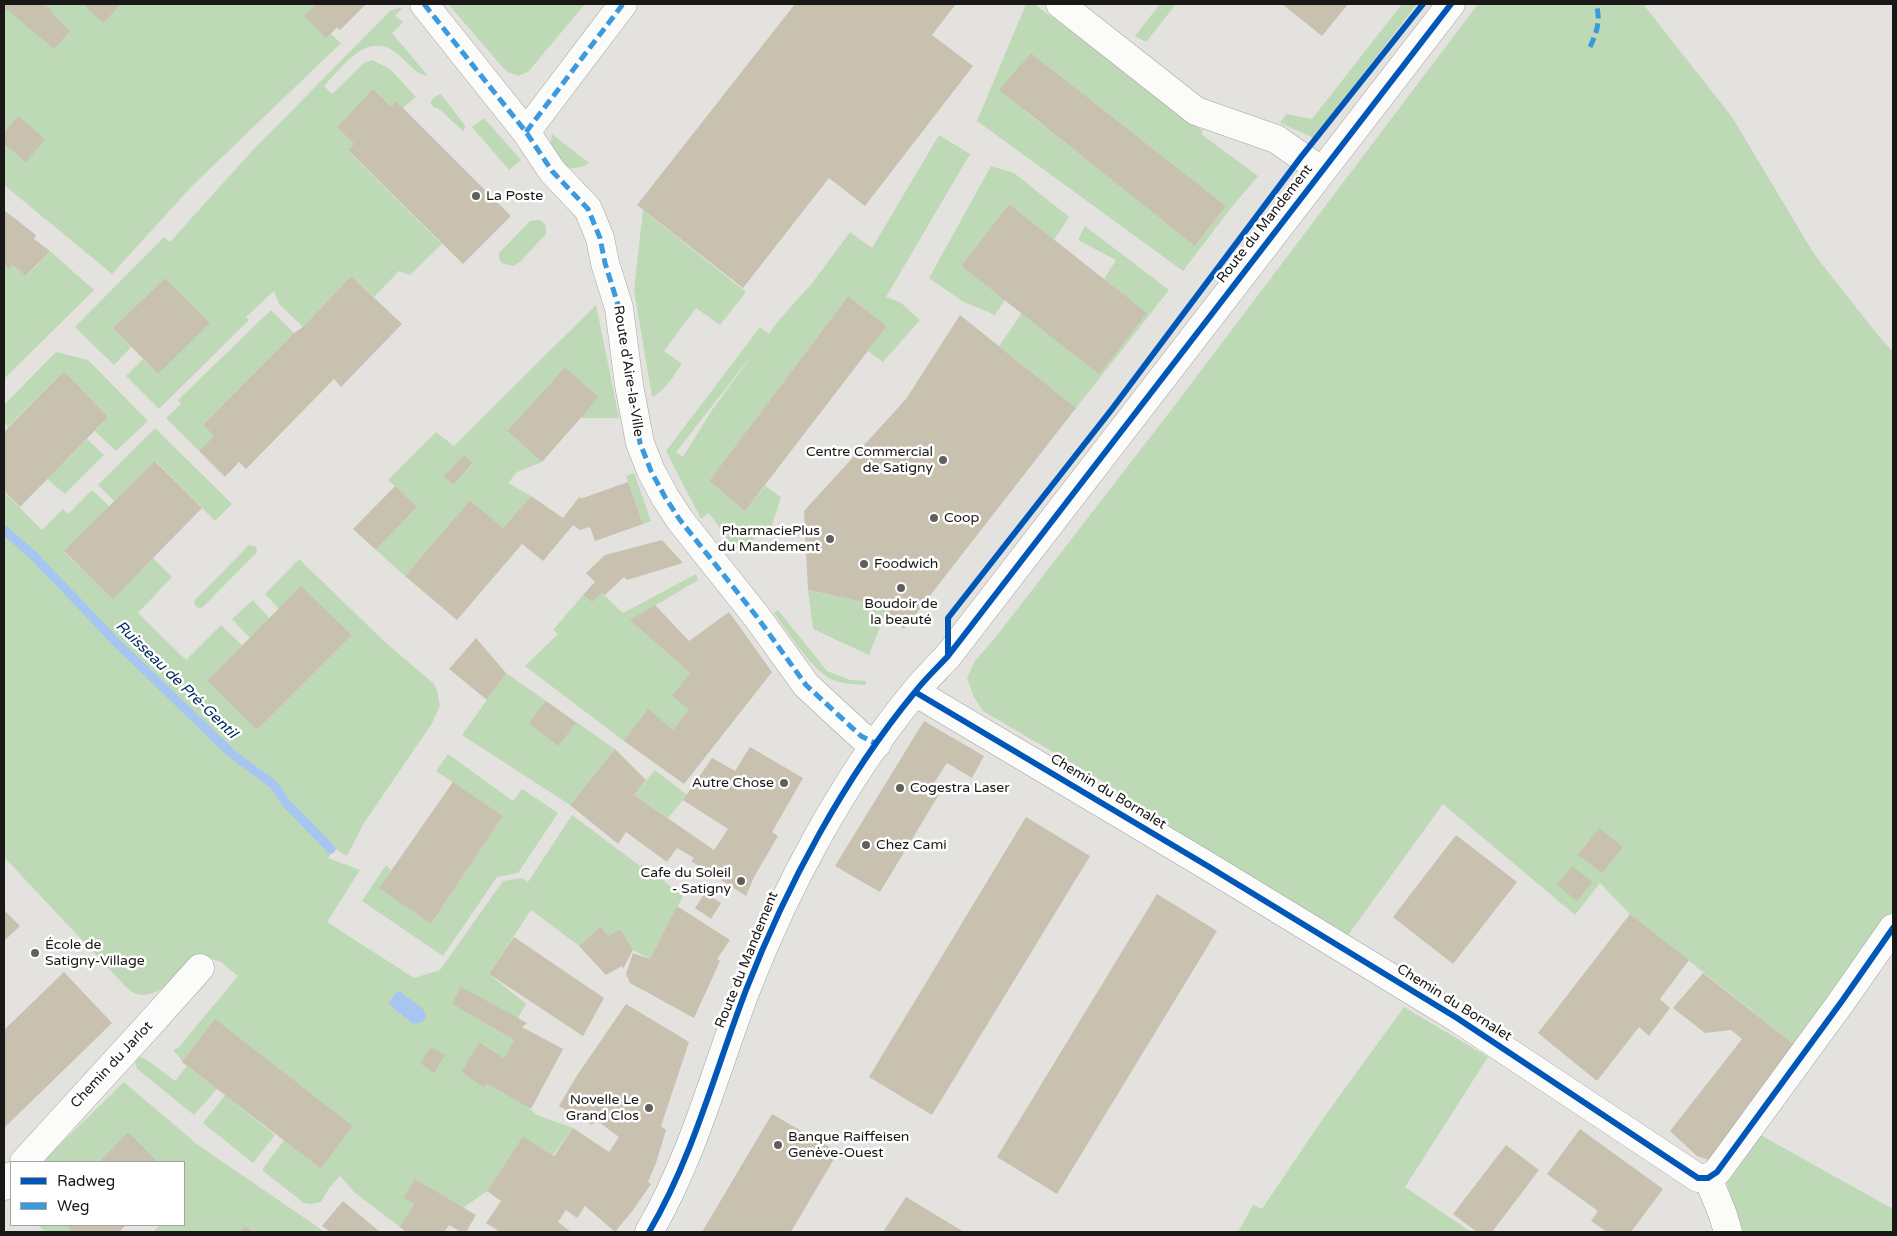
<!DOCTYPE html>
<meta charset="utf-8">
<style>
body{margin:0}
#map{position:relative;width:1897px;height:1236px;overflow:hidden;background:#e4e2de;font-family:"Varela Round",sans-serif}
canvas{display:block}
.frame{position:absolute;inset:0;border:5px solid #191816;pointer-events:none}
.legend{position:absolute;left:10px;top:1161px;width:175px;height:65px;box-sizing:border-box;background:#fff;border:1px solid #a3a3a2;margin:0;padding:6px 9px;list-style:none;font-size:15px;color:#191816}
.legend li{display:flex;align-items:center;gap:10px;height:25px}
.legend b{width:25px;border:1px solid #a3a3a2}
</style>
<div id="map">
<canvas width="1897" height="1236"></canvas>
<div class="frame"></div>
<ul class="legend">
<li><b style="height:6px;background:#0057b8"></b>Radweg</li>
<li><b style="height:6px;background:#3b9adf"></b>Weg</li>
</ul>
</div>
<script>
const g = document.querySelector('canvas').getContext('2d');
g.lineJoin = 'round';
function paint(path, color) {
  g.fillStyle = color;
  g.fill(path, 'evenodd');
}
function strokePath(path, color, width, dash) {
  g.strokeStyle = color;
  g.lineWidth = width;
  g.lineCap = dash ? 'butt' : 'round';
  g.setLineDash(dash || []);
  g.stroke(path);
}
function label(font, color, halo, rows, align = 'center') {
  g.font = font + ' "Varela Round",sans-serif';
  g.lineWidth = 5;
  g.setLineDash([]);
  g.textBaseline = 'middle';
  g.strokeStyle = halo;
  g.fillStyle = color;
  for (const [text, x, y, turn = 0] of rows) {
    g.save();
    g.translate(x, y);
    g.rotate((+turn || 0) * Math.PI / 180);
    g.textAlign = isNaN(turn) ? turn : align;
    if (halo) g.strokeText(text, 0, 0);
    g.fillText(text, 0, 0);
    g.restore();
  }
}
paint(new Path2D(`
 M4 4H366L340 30 337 27 331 34 341 43 193 185 112 274 4 185Z
 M448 4H585L528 72 518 76 506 71Z
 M1026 4H1034L1108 58 1155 96 1203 131 1201 134 1258 176 1230 209 1183 271 977 121ZM1031 53 1226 206 1196 245 1027 113 1001 89Z
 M1160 4H1176L1146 42 1135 36Z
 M1402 4H1417L1314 138 1280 123 1286 114 1312 119Z
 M1478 4H1643L1732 117 1814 254 1877 334 1893 352V911L1795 1045 1630 914 1600 883 1575 915 1443 804 1346 938 1167 826 1109 785 983 711 974 697 967 678 975 661 995 638 1172 409Z
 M400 8H402L395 16 403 22 392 33 428 76C416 74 409 64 400 56 369 28 345 64 324 86L332 94 364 63 372 60 390 69 416 97 403 108 396 101 391 107 373 90 337 127 354 144 348 151 442 244 410 275 399 271 374 297 351 276 303 327 279 304 274 291 246 317 249 320 159 409 126 376 143 359 158 374 165 278 113 328 131 347 114 365 75 327 164 237 170 242 252 151 391 10Z
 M441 94 466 127 463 131 438 108H435L430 103 434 97Z
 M484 118 521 160 509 170 472 127Z
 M552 134 589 163C580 169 571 169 561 166L550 148Z
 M939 135 970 154 886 297 900 302 920 320 883 362 868 351 887 326 848 296 709 481 745 511 765 486 781 497 771 528 736 550 709 513 701 519 666 451 760 327 769 334 779 320 813 282 850 232 872 248ZM756 350 712 410 683 457 676 452Z
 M991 166 1014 173 1069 217 1054 240 1009 204 961 266 1005 300 995 315 962 301 929 278Z
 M643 210 746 292 720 325 696 308 664 351 682 364C673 376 665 391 652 397L634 290Z
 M537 220 542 221 546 226V234L520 262 513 266 502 263 499 258V253L530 221Z
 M1085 226 1169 290 1076 408 999 346 1022 313H1146L1104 279 1116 260 1078 240Z
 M50 251 94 290 4 379V265L9 269 13 265 27 276Z
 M596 305 619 418H580L599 397 565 367 507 431 542 462 517 472 508 483 531 496 503 528 470 500 405 576 376 550 417 507 388 480 436 432 454 446ZM464 455 473 464 453 485 445 476Z
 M271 310 294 333 203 425 214 436 199 451 166 418 181 404 178 400Z
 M56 352 88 360 148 421 116 451 95 431 108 417 64 371 8 427 4 423V405Z
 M155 428 232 504 215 521 156 461 115 502 98 485Z
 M87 439 104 455 65 494 47 479Z
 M634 473 651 521 643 524 626 476Z
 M92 490 110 507 64 552 113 598 153 558 172 577 138 613 186 660 221 625 242 645 207 681 257 730 352 635 301 586 279 609 265 594 299 559 385 642 434 684 437 690 440 706 431 725 364 823 347 856 335 849 328 858 360 870 327 922 414 978 440 970 503 881 522 878 528 882 572 815 640 866 642 864 683 896 650 959 633 950 620 929 608 936 599 926 579 946 531 910 489 974 526 1004 518 1018 452 1004 514 1040 504 1058 479 1042 461 1072 484 1088 487 1084 523 1104 537 1115 573 1128 553 1155 523 1136 487 1191 463 1208 415 1179 404 1198 414 1204 400 1227 354 1192 340 1176 329 1188 321 1202 310 1204 304 1203 262 1170 284 1140 321 1169 353 1126 252 1048 184 1063 173 1050 179 1047 238 976 221 962 197 954C183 969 158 1003 134 993 131 992 128 988 125 986L4 857V492L42 530 63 509 68 514Z
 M249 545 255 546 257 549 256 553 203 607 200 608 196 607 194 602 196 599Z
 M696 574 698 580 631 620 690 673 689 709 673 730 624 741 525 666 558 634 553 630 583 595 592 601 602 593 623 613Z
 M808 590 879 605 886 612 869 655 813 629Z
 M253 600 270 619 250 638 232 619Z
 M778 610 827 671 850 680 866 681V685C854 684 842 684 831 679 811 669 788 632 774 613Z
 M506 673 615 749 570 805 462 735Z
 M448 754 513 801 522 789 558 813 518 873 497 877 443 956 362 901 386 865 391 870 380 888 432 923 503 816 436 771Z
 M655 770 687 795 668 818 634 795Z
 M1404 1007 1488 1057 1405 1187 1471 1232H1238L1253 1205 1262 1209 1322 1120Z
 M139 1056 147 1060 175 1081 187 1066 217 1089 194 1115 137 1069 135 1062Z
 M124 1082 198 1145 325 1232H253L246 1226 239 1232H153L160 1225H184V1162H158L128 1133 99 1162H42Z
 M225 1095 275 1135 253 1163 203 1123Z
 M1757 1133 1893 1209V1232H1738L1736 1213 1724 1173Z
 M38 1225H66L73 1232H45Z`), '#bed9b5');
paint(new Path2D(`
 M399 991 423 1009 426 1016 423 1022 413 1024 390 1005 389 1002 397 992Z`), '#a6c5f0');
strokePath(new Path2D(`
 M4 530 34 556 115 641 232 754 274 785 285 802 331 849`), '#a6c5f0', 9);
paint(new Path2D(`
 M4 4H44L53 12 52 14 70 31 54 49 4 7Z
 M83 4H121L103 23Z
 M312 4H366L340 30 337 27 326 38 304 16 314 6Z
 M795 4H956L932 35 973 66 865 206 829 178 743 288 637 205Z
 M1282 4H1348L1322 36Z
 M1031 53 1226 206 1195 246 999 90Z
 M373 89 391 107 396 101 511 216 463 264 348 150 354 144 337 127Z
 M18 116 45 139 26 162 4 144V133Z
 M1009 204 1147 313 1099 374 961 266Z
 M4 210 36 235 34 239 50 251 26 276 13 265 9 269 4 265Z
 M351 276 402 324 341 387 334 379 246 469 239 462 225 477 199 451 214 436 203 425 294 333 303 327Z
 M165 278 210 323 158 374 113 328Z
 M848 296 887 326 745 511 709 481Z
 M960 315 1076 408 904 629 879 605 808 590 804 511 906 399Z
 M565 367 599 397 542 462 507 431Z
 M64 371 108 417 20 507 4 491V432Z
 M464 455 473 463 453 485 444 476Z
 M155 461 202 508 113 599 64 551Z
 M628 482 643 524 595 541 590 527 580 530 573 525 543 561 522 544 457 620 405 576 470 500 503 528 531 496 563 518 580 496V499Z
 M395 486 417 507 376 550 353 529Z
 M662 540 683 563 627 580 624 577 605 595 602 593 592 602 583 595 595 582 586 573 605 555Z
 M301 586 352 635 257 730 207 681Z
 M655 605 689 641 729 612 772 672 684 784 624 741 648 709 673 730 689 709 672 696 690 673 630 620Z
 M476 638 506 673 487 700 449 669Z
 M546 701 576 723 558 746 529 723Z
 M924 721 984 756 972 778 947 763 934 783 943 788 880 892 835 866Z
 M750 747 803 778 772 832 778 836 754 877 746 896 691 861 694 858 677 848 667 862 626 832 618 844 570 805 615 749 646 780 634 795 714 850 728 829 683 800 712 758 735 771Z
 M453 782 503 816 431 924 379 888Z
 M1026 817 1090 856 932 1115 869 1077Z
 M1599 828 1623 847 1602 873 1578 855Z
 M1456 835 1517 882 1453 964 1393 917Z
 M1572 866 1592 882 1577 901 1557 885Z
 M705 893 721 903 711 919 695 908Z
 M1157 894 1217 931 1057 1194 997 1157Z
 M677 906 730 940 717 959 720 961 694 1018 630 983 626 974 633 953 650 959Z
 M4 910 20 926 4 941Z
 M1630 914 1689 960 1660 999 1670 1008 1649 1036 1639 1027 1597 1081 1538 1033Z
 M600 926 608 936 620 929 633 950 623 969 622 966 606 975 579 946Z
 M514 937 604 998 583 1036 489 974Z
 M64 972 112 1023 4 1128V1030Z
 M1703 973 1795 1045 1709 1160 1697 1156 1670 1131 1742 1039 1731 1030 1705 1033 1673 1008Z
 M461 987 527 1023 522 1027 563 1049 531 1109 487 1084 484 1088 461 1072 479 1042 504 1058 514 1040 452 1004Z
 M626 1004 689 1042 661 1126 666 1130 656 1163 648 1182 651 1184 633 1210 615 1232 585 1206 577 1218 566 1210 558 1222 571 1232H500L486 1223 501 1201 487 1191 523 1136 554 1156 573 1128 609 1152 619 1137 596 1120 592 1125 559 1106 576 1077Z
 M215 1019 353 1126 321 1169 182 1062Z
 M431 1047 445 1055 434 1073 420 1063Z
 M772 1114 838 1152 791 1232H702Z
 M1580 1129 1663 1189 1631 1232H1607L1591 1221 1598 1211 1547 1174Z
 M128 1132 158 1162H99Z
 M1506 1145 1539 1170 1492 1232H1477L1453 1214Z
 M415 1179 476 1215 466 1232H461L449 1225 444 1232H406L400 1227 414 1204 403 1198Z
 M906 1197 964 1232H883Z
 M343 1201 380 1232H330L322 1226Z
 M66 1225H126L119 1232H73Z
 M246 1226 253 1232H239Z`), '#c8c1b0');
const minor = new Path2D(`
 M424 4 526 132 552 171 588 209 600 238 605 263 619 308 629 385 640 443 651 471 665 497 680 520 757 617 806 685 861 736 877 744
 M1060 4 1196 111 1276 139 1322 171
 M526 132 623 4
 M915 692 1206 865 1457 1018 1698 1178H1708L1717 1172 1842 1001 1893 928
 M24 1162 149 1025 200 968
 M1708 1178 1723 1215 1728 1232
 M4 1186 11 1176
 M649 1232C693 1157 715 1071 746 990 786 887 844 778 915 692 925 679 937 668 948 656L1451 4`);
strokePath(minor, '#a3a29f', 29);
strokePath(minor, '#fbfbfa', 28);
strokePath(new Path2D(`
 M424 4 526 132 552 171 588 209 600 238 605 263 619 308 629 385 640 443 651 471 665 497 680 520 757 617 806 685 861 736 877 744
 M1590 47C1597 32 1601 20 1596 4
 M526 132 623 4`), '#3b9adf', 5, [10, 5]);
strokePath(new Path2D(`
 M948 656V618L1112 409 1301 157 1423 4
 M915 692 1206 865 1457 1018 1698 1178H1708L1717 1172 1842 1001 1893 928
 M649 1232C693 1157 715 1071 746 990 786 887 844 778 915 692 925 679 937 668 948 656L1451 4`), '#0057b8', 6);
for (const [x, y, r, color] of [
 [476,196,5,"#605f5c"],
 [943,460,5,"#605f5c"],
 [934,518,5,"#605f5c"],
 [830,539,5,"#605f5c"],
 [864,564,5,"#605f5c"],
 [901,588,5,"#605f5c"],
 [784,783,5,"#605f5c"],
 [900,788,5,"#605f5c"],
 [866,845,5,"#605f5c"],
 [741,881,5,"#605f5c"],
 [35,953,5,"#605f5c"],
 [649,1108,5,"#605f5c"],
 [778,1145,5,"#605f5c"]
]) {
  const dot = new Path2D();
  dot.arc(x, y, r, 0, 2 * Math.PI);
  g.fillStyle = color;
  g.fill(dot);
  strokePath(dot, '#fff', 2);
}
label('14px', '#191816', '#fff', [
 ["La Poste",486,196],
 ["Centre Commercial",933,452,"right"],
 ["de Satigny",933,468,"right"],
 ["Coop",944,518],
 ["PharmaciePlus",820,531,"right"],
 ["du Mandement",820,547,"right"],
 ["Foodwich",874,564],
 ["Boudoir de",901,604,"center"],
 ["la beauté",901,620,"center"],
 ["Autre Chose",774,783,"right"],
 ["Cogestra Laser",910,788],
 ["Chez Cami",876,845],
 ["Cafe du Soleil",731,873,"right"],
 ["- Satigny",731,889,"right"],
 ["École de",45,945],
 ["Satigny-Village",45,961],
 ["Novelle Le",639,1100,"right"],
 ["Grand Clos",639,1116,"right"],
 ["Banque Raiffeisen",788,1137],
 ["Genève-Ouest",788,1153]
], 'left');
label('14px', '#191816', '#fff', [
 ["Route du Mandement",1265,224,-52],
 ["Route d'Aire-la-Ville",628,371,81],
 ["Chemin du Bornalet",1108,792,31],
 ["Route du Mandement",747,960,-68],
 ["Chemin du Bornalet",1454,1003,32],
 ["Chemin du Jarlot",112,1065,-47]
]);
label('italic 15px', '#002a5f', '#fff', [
 ["Ruisseau de Pré-Gentil",176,680,44]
]);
</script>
